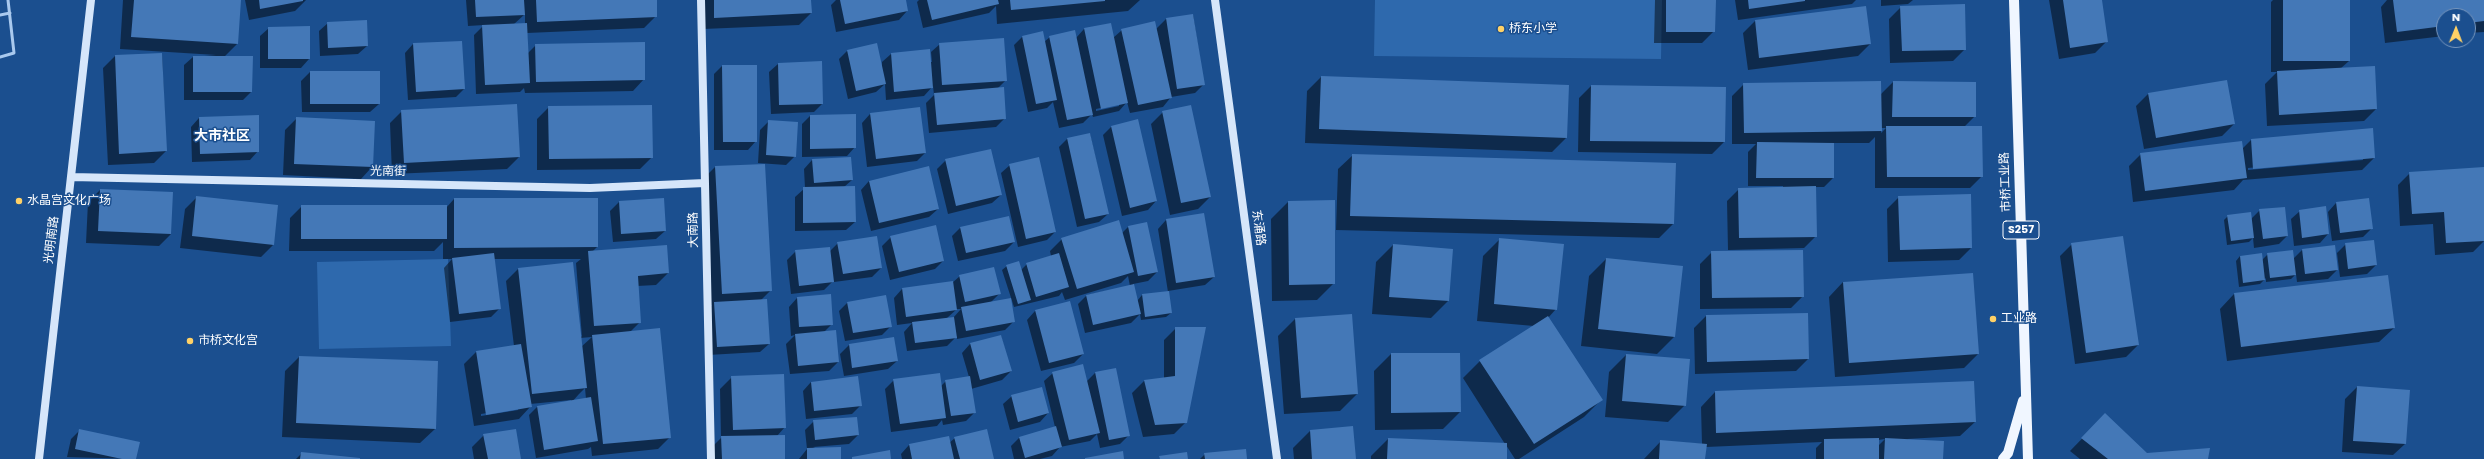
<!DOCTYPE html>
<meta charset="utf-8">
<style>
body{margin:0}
#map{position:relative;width:2484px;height:459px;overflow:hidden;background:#1b4f8f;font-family:Poppins,sans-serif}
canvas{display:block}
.north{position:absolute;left:2436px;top:8px;width:40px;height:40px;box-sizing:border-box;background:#1b4f8f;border:1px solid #7695bc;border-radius:50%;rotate:1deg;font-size:11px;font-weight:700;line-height:16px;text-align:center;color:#fff}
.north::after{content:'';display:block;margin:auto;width:14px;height:18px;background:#ffd166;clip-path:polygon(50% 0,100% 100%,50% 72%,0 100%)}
</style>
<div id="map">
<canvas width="2484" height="459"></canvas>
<div class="north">N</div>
</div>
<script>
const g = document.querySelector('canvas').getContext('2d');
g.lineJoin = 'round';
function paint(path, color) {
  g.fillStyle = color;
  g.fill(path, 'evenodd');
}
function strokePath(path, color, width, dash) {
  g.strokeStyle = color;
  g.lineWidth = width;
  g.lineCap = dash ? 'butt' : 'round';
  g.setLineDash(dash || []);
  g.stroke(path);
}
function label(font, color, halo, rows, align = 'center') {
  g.font = font + ' Poppins,"Noto Sans SC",sans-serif';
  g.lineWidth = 3;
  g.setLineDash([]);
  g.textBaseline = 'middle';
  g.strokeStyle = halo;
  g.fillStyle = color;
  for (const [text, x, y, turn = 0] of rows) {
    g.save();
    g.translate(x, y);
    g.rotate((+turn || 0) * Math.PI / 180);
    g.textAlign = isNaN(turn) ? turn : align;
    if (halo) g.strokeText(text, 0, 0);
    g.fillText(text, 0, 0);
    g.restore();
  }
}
paint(new Path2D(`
 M1375 0H1662L1661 59 1374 56Z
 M448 259 451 346 319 349 317 262Z`), '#2e69ad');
paint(new Path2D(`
 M123 0H240L237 44 224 57 251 92 243 100H184V65L193 57 216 55 120 49Z
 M245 0H306L295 11 249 20Z
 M466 0H656V16L644 28 527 33 528 53 536 45 644 79 633 91 525 93 524 88 520 92 476 94 474 35 484 25 468 26ZM525 14V24L513 25Z
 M701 0H810L811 13 799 25 703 29Z
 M836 0H905L907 11 899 20 836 32 831 5Z
 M919 0H1140L1128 11 997 24 996 6 989 13 923 28 917 2Z
 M1655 0H1715L1714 31 1702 43H1654Z
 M1735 0H1856L1852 4 1738 20Z
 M1881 0H1913L1908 4 1881 6Z
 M2049 0H2101L2107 41 2095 53 2059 59Z
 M2273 0H2349V61L2340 69 2376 109 2364 121 2267 126 2265 84 2277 72H2271V2Z
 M2387 0H2484V32L2468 33V16H2444V36L2385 43 2381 7Z
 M1865 7 1870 44 1858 56 1748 70 1743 33 1755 21Z
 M1901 7 1965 49 1953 61 1890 63 1889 19Z
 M1193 15 1204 84 1195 93 1171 97 1163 107 1130 113 1127 102 1119 111 1093 117 1092 114 1083 123 1059 128 1053 102 1047 108 1028 112 1014 45 1023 36 1044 42 1050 37 1076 38 1084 29 1113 38 1122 30 1156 29 1166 19ZM1119 104V106L1096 111V109Z
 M328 23 367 46 358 54 320 56 319 31Z
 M269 28 309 59 301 68H260V36Z
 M413 44 464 89 456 97 408 100 405 53Z
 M940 44 1006 80 997 89 1005 118 996 127 929 133 926 103 934 95 933 86 924 96 886 100 885 84 876 92 848 99 839 59 847 51 882 71V62L891 54 929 50 930 62H932L931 52Z
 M162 54 166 151 154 163 108 165 103 68 115 56Z
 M778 64 822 104 814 112 771 114 769 72Z
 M722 66 756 141 748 150H714V74Z
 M310 72 379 104 370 112H302L301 81Z
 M1321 77 1568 86 1566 138 1552 152 1305 143 1307 91Z
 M1893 82 1975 83V116L1964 127 1982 176 1970 188H1875V137L1869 143H1833V178L1824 187H1815L1816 236 1804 248 1728 250 1727 201 1739 189 1783 188V186H1748V152L1756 144H1732V96L1744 84 1881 94ZM1881 128H1886L1881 133Z
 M1591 86 1724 142 1712 154 1578 152 1579 98Z
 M2148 94 2234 124 2222 136 2144 149 2136 106Z
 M549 107 652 157 640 169 537 170V119Z
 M402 111 519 157 507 169 392 174 390 123Z
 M1163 112 1210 197 1198 209 1170 215 1151 124Z
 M870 114 925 153 917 161 867 167 862 123Z
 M810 116 855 147 847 156 802 157V124Z
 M199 118 258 151 250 160 192 162 191 127Z
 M297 118 372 167 361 179 283 175 285 130Z
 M769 121 795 156 786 165 758 163 760 130Z
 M1137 121 1156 201 1148 210 1122 216 1103 135 1111 127Z
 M1090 134 1108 214 1099 222 1077 227 1059 147 1067 139Z
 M2251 140 2374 158 2362 170 2243 180 2234 190 2133 202 2129 166 2141 154 2242 149ZM2363 158V160L2248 170V168Z
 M1353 155 1673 224 1659 238 1336 230 1338 169Z
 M812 160 852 180 844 187 855 222 846 230 795 231V197L805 188 804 169Z
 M946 160 1001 195 992 203 948 214 937 169Z
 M1010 165 1055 232 1047 240 1018 247 1001 173Z
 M715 167 771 290 761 300 769 344 760 352 708 355 706 311 712 305H710L703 179Z
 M2484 168V241L2473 252 2435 255 2433 224 2400 226 2398 185 2410 173Z
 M869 181 938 209 929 217 871 231 861 190Z
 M100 190 171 234 159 246 86 243 88 202Z
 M197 197 273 245 261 257 180 248 185 209Z
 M1899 197 1971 248 1959 260 1888 262 1887 209Z
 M454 199 597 247 593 251 668 273 656 285 637 286 640 322 630 332 670 437 658 449 592 456 591 447 588 449 536 458 529 415 537 407 571 402V400L530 404V407L519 419 474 426 464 364 476 352 514 346 506 281 518 269 582 337 576 263 581 259H494L500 308 491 317 450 322 444 268 452 259H443V242L434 251H289L290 218 302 206 446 208ZM592 337 581 347 580 338ZM585 388 586 399 572 402 579 394ZM518 408V410L481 416V414Z
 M663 199 665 231 656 239 613 242 610 211 619 202Z
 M1288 202 1334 283 1317 300 1272 301 1271 219Z
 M2336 203 2372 228 2363 237 2332 241 2328 212Z
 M2260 210 2287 236 2279 244 2254 248 2253 238 2249 242 2227 245 2224 220 2228 216 2251 219Z
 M2300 211 2328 234 2320 243 2294 246 2291 219Z
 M1166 220 1214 277 1205 285 1168 291 1171 313 1166 317 1141 320 1140 314 1131 323 1085 333 1078 304 1087 295 1130 286 1128 276 1121 283 1065 300 1062 292 1059 296 1014 307 1002 270 1007 266 1021 270 1027 264 1051 256 1050 251 1062 239 1122 233 1128 227 1157 272 1148 281 1133 284 1137 301 1142 295 1168 292 1158 229Z
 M960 228 1014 242 1005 251 958 261 952 236Z
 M891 237 943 261 935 269 890 280 882 246Z
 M1500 239 1556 309 1548 318 1601 400 1584 417 1519 459H1515L1506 445V459H1371V456L1388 439 1505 444 1463 378 1480 361 1534 326 1477 321 1483 256Z
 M838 243 881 268 872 277 834 282V280L824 290 791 294 787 260 796 251 829 252Z
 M2072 244 2138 345 2126 357 2075 364 2060 256Z
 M2346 244 2376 265 2367 274 2340 277 2337 253Z
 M1393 245 1452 250 1448 301 1431 318 1372 314 1376 262Z
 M2302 250 2337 270 2328 279 2297 282 2296 274 2291 279 2266 282V278L2260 284 2239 287 2236 261 2240 256 2262 260 2268 254 2293 259Z
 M1712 252 1803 296 1791 308 1700 309V264Z
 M1606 259 1674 337 1657 354 1581 346 1589 276Z
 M960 276 1000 293 990 303 1014 321 1005 330 957 339V336L947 346 907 351 904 332 912 323 897 325 894 298 902 289 952 283ZM957 309H961L953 318H947Z
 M1843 282 1978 354 1964 368 1835 377 1829 297Z
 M2234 294 2394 328 2379 342 2227 361 2220 309Z
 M797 298 832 324 824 332 838 362 829 371 790 374 786 344 795 335 791 336 789 307Z
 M848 302 890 327 882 335 845 341 839 311Z
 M1069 302 1083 354 1074 363 1041 371 1027 320 1035 311Z
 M1807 314 1808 359 1796 371 1695 374 1694 328 1706 316Z
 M1295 319 1357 394 1340 411 1284 414 1278 336Z
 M1176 328 1186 422 1174 434 1143 437 1132 393 1144 381 1164 378V340Z
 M1001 336 1011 371 1002 380 971 389 975 412 966 421 943 425 942 420 937 426 891 432 885 389 894 380 941 386 946 381 969 377 962 353 970 344Z
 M893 338 897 361 888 369 844 376 840 354 849 345Z
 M1391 354H1459L1460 412 1443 429 1375 430 1374 371Z
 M1626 355 1685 405 1668 422 1605 417 1609 372Z
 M299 357 437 362 435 429 420 443 282 437 285 371Z
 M1115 369 1129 435 1120 444 1100 448 1097 434 1090 441 1060 447 1052 456 1040 459H1014L1011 446 1019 438 1055 427 1044 381 1053 373 1086 382 1095 373Z
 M732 377 785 427 777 436 784 459H713V446L721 438 720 389Z
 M811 382 860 406 852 414 806 419 803 391Z
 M1973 382 1975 422 1960 436 1907 439 1942 459H1816V448L1822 442 1706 447 1704 459H1644L1661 441 1702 444 1701 407 1715 392ZM1885 439 1878 446V440Z
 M2357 387 2405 444 2393 455 2342 452 2345 399Z
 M1012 396 1048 413 1040 422 1010 430 1003 404Z
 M2105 415 2146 454 2207 459H2080L2070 451Z
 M814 421 858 435 849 444 813 447 840 459H799L807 449 805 430Z
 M80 430 135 459 67 457 71 439Z
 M1310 431 1355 459H1294L1293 448Z
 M484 435 520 459H474L472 447Z
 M955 438 993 459H902L901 454 909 445 949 443Z
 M301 454 361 459H296Z
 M1205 454 1246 459H1200Z`), '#0007');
paint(new Path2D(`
 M134 0H241L238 44 131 37Z
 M259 0H303V1L260 9Z
 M475 0H524L525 15 476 17Z
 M536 0H657V17L537 22Z
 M714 0H811L812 13 714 18Z
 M840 0H906L908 11 845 24Z
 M927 0H998L999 4 932 20Z
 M1010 0H1105V1L1011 10Z
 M1666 0H1716L1715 32H1666Z
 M1748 0H1805V1L1749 9Z
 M2063 0H2102L2108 42 2070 48Z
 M2283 0H2350V61H2283Z
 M2393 0H2484V21L2468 23V16H2444V26L2397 32Z
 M1965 4 1966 50 1902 51 1900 6Z
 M1866 6 1871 44 1759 58 1755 20Z
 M1193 14 1205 85 1177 89 1166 18Z
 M367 20 368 46 328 48 327 22Z
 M1155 21 1172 98 1138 105 1121 29Z
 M527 23 530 83 485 85 482 25Z
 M1111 23 1128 103 1101 109 1084 28Z
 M310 26V59H268V27Z
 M1075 30 1093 115 1067 120 1049 36Z
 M1043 31 1057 100 1036 104 1022 36Z
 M1004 38 1007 81 942 85 939 43Z
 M462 41 465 89 416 92 413 43Z
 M645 42V80L536 82 535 44Z
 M877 43 886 84 856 91 847 50Z
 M930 49 933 88 894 92 891 53Z
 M162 53 167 151 119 154 115 55Z
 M193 56H253L252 92H193Z
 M822 61 823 104 779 105 778 63Z
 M722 65H757V142H723Z
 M2375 66 2377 109 2279 115 2277 71Z
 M310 71H380V104H310Z
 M1321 76 1569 85 1567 138 1319 129Z
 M2227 80 2235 124 2156 138 2148 93Z
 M1881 81 1882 131 1744 133 1743 83Z
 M1893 81 1976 82V117H1892Z
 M1591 85 1726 87 1725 142 1590 141Z
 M1004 87 1006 119 937 125 934 93Z
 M517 104 520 157 404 163 401 110Z
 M652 105 653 158 549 159 548 106Z
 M1191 105 1211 197 1181 203 1162 111Z
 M920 107 926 153 876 159 870 113Z
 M856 114V148L810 149V115Z
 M259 115V152L200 154 199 117Z
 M296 117 375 121 373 167 294 164Z
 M1138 119 1157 201 1130 208 1111 126Z
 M768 120 798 122 796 157 766 155Z
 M1886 126H1982L1983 177H1887Z
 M2373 128 2375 158 2253 169 2251 139Z
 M1090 133 1109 214 1085 219 1067 138Z
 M2242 141 2247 178 2145 191 2140 153Z
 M1757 142 1834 143V178H1756Z
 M991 149 1002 195 956 206 945 159Z
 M1352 154 1676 163 1674 224 1350 216Z
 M851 157 853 180 814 183 812 159Z
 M1039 157 1056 232 1026 239 1009 164Z
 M765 164 772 291 722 294 715 166Z
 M929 166 939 209 879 223 869 181Z
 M2484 167V241L2446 243 2444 212 2412 214 2409 172Z
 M855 186 856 222 803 223V187Z
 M1816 186 1817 237 1739 238 1738 188Z
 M100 189 173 192 171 234 98 231Z
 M1971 194 1972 248 1900 250 1898 196Z
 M196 196 278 205 274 245 192 236Z
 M454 198H598V247L454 248Z
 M664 198 666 231 621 234 619 201Z
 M2369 198 2373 229 2340 233 2336 202Z
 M1335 200V284L1289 285 1288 201Z
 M301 205H447V239H301Z
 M2326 206 2329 234 2302 238 2299 210Z
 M2285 207 2288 236 2263 239 2259 209Z
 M2251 212 2254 238 2231 241 2227 215Z
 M1204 213 1215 277 1176 283 1166 219Z
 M1009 216 1015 242 966 253 960 227Z
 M1119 220 1134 272 1077 289 1061 238Z
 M1147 222 1158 272 1138 276 1128 226Z
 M936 225 944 261 899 272 890 236Z
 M877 236 882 268 843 274 837 242Z
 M2123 236 2139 345 2086 353 2071 243Z
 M1499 238 1564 244 1557 310 1494 304Z
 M2374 240 2377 265 2348 269 2345 243Z
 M1393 244 1453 249 1449 301 1389 297Z
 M667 245 669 273 638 276 641 323 594 326 588 251Z
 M2335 245 2338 270 2305 274 2302 249Z
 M830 247 834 282 799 286 795 250Z
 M1803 250 1804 297 1712 298 1711 251Z
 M2293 250 2296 275 2270 278 2267 253Z
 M494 253 501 309 459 314 452 258Z
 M1059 253 1069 287 1036 297 1026 263Z
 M2262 253 2265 280 2243 283 2240 256Z
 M1606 258 1683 266 1675 337 1598 329Z
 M1019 261 1031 300 1018 304 1006 265Z
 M573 262 587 388 532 394 518 268Z
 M994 267 1001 294 965 302 959 275Z
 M1973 273 1979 354 1849 363 1843 282Z
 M2388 275 2395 328 2241 347 2234 293Z
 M953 281 957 310 906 317 902 288Z
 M1134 284 1141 314 1093 325 1086 295Z
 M1169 291 1172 313 1145 317 1142 294Z
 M831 294 833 325 799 327 797 297Z
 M886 295 892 327 853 333 847 302Z
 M1011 298 1015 322 966 331 961 307Z
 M767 299 770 344 717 347 714 302Z
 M1070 301 1084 354 1049 363 1035 310Z
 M1808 313 1809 359 1707 362 1706 315Z
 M1352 314 1358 394 1301 398 1295 318Z
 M1548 316 1603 400 1534 444 1479 360Z
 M954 317 957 338 915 343 912 322Z
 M1175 327H1206L1187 423 1155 425 1144 380 1175 376Z
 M660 328 671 438 603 444 592 335Z
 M836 330 839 362 798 366 795 334Z
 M1001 335 1012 371 980 380 970 343Z
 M894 337 898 361 852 368 849 344Z
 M521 344 532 407 486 415 476 351Z
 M1391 353H1460L1461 412 1391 413Z
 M1626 354 1690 359 1686 406 1622 401Z
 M299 356 438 361 436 429 296 423Z
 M1083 364 1100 433 1069 440 1052 372Z
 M1116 368 1130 436 1109 440 1095 372Z
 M940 373 946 418 900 424 893 379Z
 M784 374 786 428 733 430 731 376Z
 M858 376 862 406 814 411 811 382Z
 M970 376 976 413 951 416 945 380Z
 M1974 381 1976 422 1716 433 1715 391Z
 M2357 386 2410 390 2406 444 2353 441Z
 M1042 387 1049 413 1018 422 1011 395Z
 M591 397 598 441 544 450 537 406Z
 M2105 413 2147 453 2210 448 2208 459H2108L2081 438Z
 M857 417 859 435 815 440 813 420Z
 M1056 426 1062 447 1025 458 1019 437Z
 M1353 426 1356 459H1312L1310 430Z
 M79 429 140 442 136 459H122L75 449Z
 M516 429 521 459H488L483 434Z
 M987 429 994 459H960L954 437Z
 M785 435V459H722L721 436Z
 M949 436 954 459H912L909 444Z
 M1388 438 1507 443V459H1387Z
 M1879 438V459H1824V439Z
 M1885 438 1944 441 1943 459H1884Z
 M1660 440 1707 444 1705 459H1659Z
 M841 447V459H807V448Z
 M1246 449 1247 459H1205L1204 453Z
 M890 450 891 459H852V457Z
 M1123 451 1124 459H1085V458Z
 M301 452 360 458V459H300Z
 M1187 452 1188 459H1160L1159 456Z`), '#4478b7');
strokePath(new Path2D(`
 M0 15 10 13
 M0 57 14 53 8 0`), '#a9c9ee', 3);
strokePath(new Path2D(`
 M701 0 711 459
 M1215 0 1277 459
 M71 177 590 188 705 183
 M39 459 91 0`), '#d6e6fa', 8);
strokePath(new Path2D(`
 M2014 0 2028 459
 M2003 459 2008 453 2023 401`), '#f0f6ff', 10);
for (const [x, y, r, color] of [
 [1501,29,4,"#ffd166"],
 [19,201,4,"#ffd166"],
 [1993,319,4,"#ffd166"],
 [190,341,4,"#ffd166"]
]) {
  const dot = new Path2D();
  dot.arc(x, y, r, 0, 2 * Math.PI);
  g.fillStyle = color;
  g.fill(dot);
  strokePath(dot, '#1b4f8f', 1.5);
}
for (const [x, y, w] of [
 [2021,230,36]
]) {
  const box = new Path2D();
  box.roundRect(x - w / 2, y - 9, w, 18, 3);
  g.fillStyle = '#1b4f8f';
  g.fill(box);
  strokePath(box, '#fff', 1);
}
label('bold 11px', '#fff', null, [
 ["S257",2021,230]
]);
label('12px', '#fff', '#1b4f8f', [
 ["桥东小学",1509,29],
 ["水晶宫文化广场",27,201],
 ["工业路",2001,319],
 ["市桥文化宫",198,341]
], 'left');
label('12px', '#fff', '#1b4f8f', [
 ["光南街",388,172,1],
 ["市桥工业路",2006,182,-92],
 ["东涌路",1258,228,82],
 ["大南路",694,230,-91],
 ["光明南路",52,240,-83]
]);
label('bold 14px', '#fff', '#1b4f8f', [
 ["大市社区",222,136]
]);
</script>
